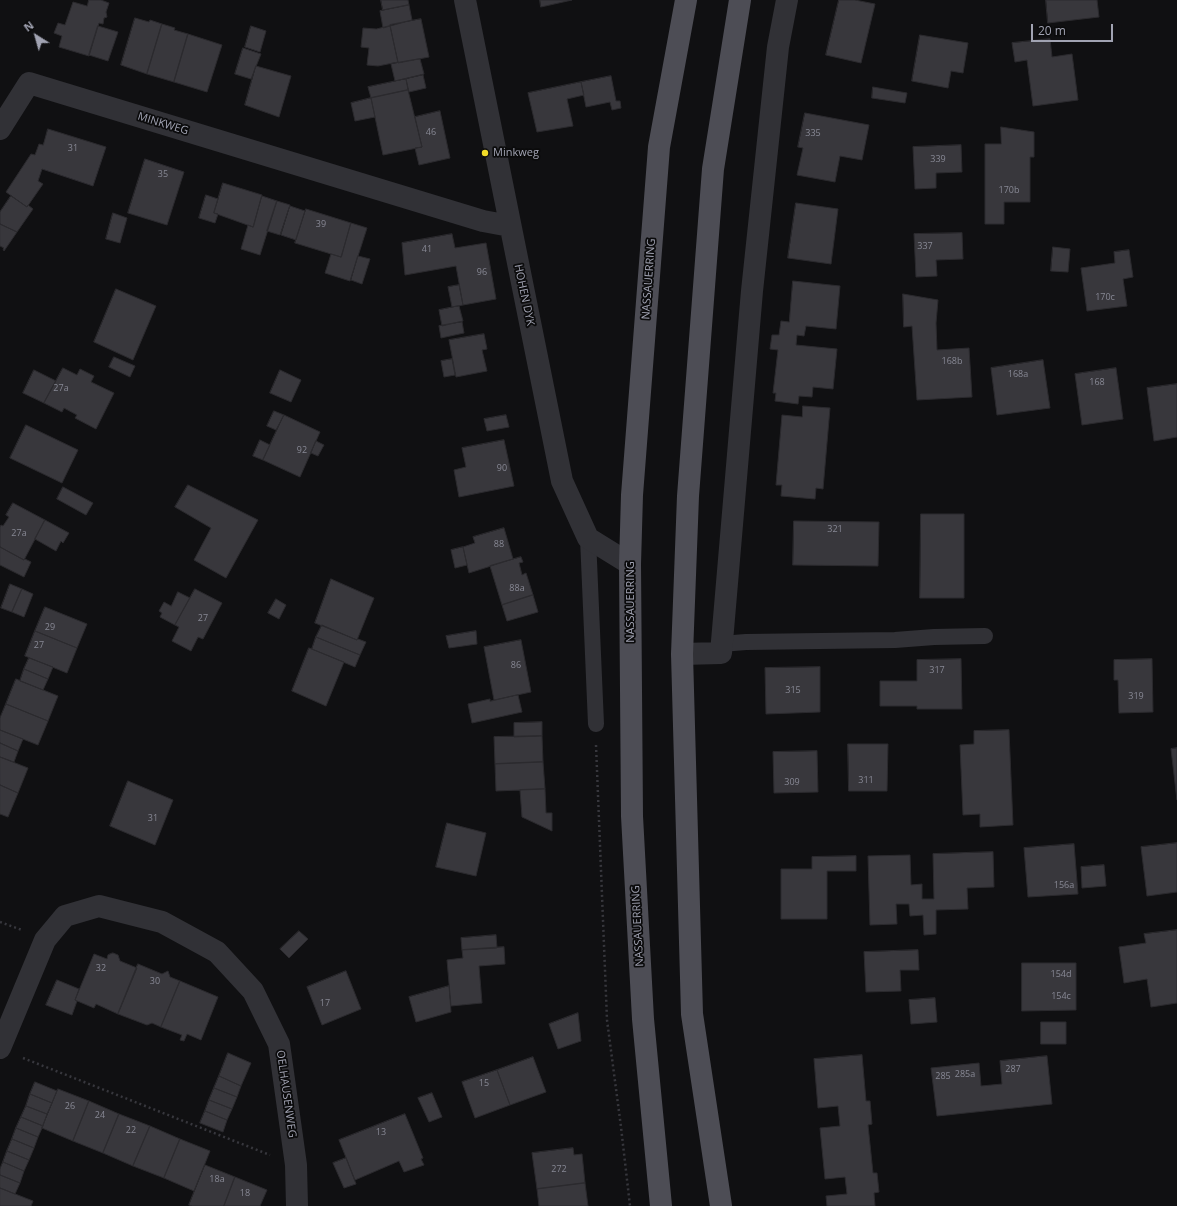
<!DOCTYPE html>
<style>
body{margin:0}
#map{position:relative;width:1177px;height:1206px;overflow:hidden;background:#101012;font-family:"Open Sans",sans-serif}
canvas{display:block}
.north{position:absolute;left:16px;top:16px;width:40px;height:40px;-webkit-text-stroke:3px #0b0b0c;paint-order:stroke;rotate:323deg;font-size:11px;font-weight:700;line-height:16px;text-align:center;color:#a1a3b2}
.north::after{content:'';display:block;margin:auto;width:14px;height:18px;background:#a1a3b2;clip-path:polygon(50% 0,100% 100%,50% 72%,0 100%)}
.scale{position:absolute;left:1031px;top:24px;width:82px;height:18px;box-sizing:border-box;border:2px solid #a1a3b2;border-top:0;padding-left:5px;font-size:12px;line-height:14px;white-space:nowrap;color:#a1a3b2;-webkit-text-stroke:3px #0b0b0c;paint-order:stroke}
</style>
<div id="map">
<canvas width="1177" height="1206"></canvas>
<div class="north">N</div>
<div class="scale">20 m</div>
</div>
<script>
const g = document.querySelector('canvas').getContext('2d');
g.lineJoin = 'round';
function paint(path, color) {
  g.fillStyle = color;
  g.fill(path, 'evenodd');
}
function strokePath(path, color, width, dash) {
  g.strokeStyle = color;
  g.lineWidth = width;
  g.lineCap = dash ? 'butt' : 'round';
  g.setLineDash(dash || []);
  g.stroke(path);
}
function label(font, color, halo, rows, align = 'center') {
  g.font = font + ' "Open Sans",sans-serif';
  g.lineWidth = 3.5;
  g.setLineDash([]);
  g.textBaseline = 'middle';
  g.strokeStyle = halo;
  g.fillStyle = color;
  for (const [text, x, y, turn = 0] of rows) {
    g.save();
    g.translate(x, y);
    g.rotate((+turn || 0) * Math.PI / 180);
    g.textAlign = isNaN(turn) ? turn : align;
    if (halo) g.strokeText(text, 0, 0);
    g.fillText(text, 0, 0);
    g.restore();
  }
}
const building = new Path2D(`
 M89 0H101L109 3 106 12 107 17 104 18 103 24 99 23 89 56 59 47 62 36 54 33 58 23 65 25 73 2 87 6Z
 M381 0H408L409 5 383 10Z
 M540 0H572L541 7Z
 M839 0H855L875 4 861 63 826 55Z
 M1046 0H1097L1099 17 1048 23Z
 M409 5 412 20 383 28 380 11Z
 M135 18 149 22 150 20 162 24 147 74 121 65Z
 M421 19 429 57 398 63 390 25Z
 M162 24 175 28 174 30 188 34 174 82 147 74Z
 M98 26 118 32 108 61 89 55Z
 M251 26 266 31 260 52 245 47Z
 M390 26 398 62 378 66 367 65 369 48 361 47 363 28 376 29Z
 M188 34 222 45 207 92 174 82Z
 M920 35 968 43 963 73 951 71 948 88 912 81Z
 M1050 39 1052 57 1072 54 1078 100 1033 106 1027 60 1015 62 1012 43Z
 M243 48 261 54 251 79 235 74Z
 M420 59 424 74 395 81 391 64Z
 M256 66 291 76 279 117 245 105Z
 M423 75 426 88 409 92 406 79Z
 M611 76 616 101H620L621 108 612 110 610 102 586 107 581 82Z
 M406 79 408 90 371 98 368 87Z
 M581 82 584 95 567 99 573 126 537 132 528 93Z
 M873 87 907 93 905 103 872 98Z
 M408 90 422 147 383 155 371 98Z
 M371 98 375 117 355 121 351 103Z
 M440 111 450 158 419 165 415 148 422 147 415 117Z
 M805 113 869 125 862 160 840 156 835 182 797 175 803 148 798 147Z
 M1001 127 1034 132V157H1030V202H1004V224H985V144H1001Z
 M48 129 106 147 93 186 42 169 38 181 43 184 27 207 6 192 31 154 35 155 39 144 43 145Z
 M961 145 962 172 936 173V188L915 189 913 147Z
 M145 159 184 172 167 225 128 213Z
 M223 183 262 195 253 227 214 213Z
 M206 195 218 199 214 213 218 214 215 223 199 218Z
 M11 196 27 207 28 205 33 209 17 232 0 224V212Z
 M262 196 277 201 260 255 241 249 248 225 253 227Z
 M277 201 290 205 280 235 267 231Z
 M796 203 838 209 831 264 788 258Z
 M290 206 305 211 296 240 281 235Z
 M306 209 351 223 341 257 295 243Z
 M113 213 127 218 120 243 106 239Z
 M351 223 367 228 350 281 325 273 331 254 341 257Z
 M0 224 17 232 4 251 3 249 4 248 0 246Z
 M962 233 963 259 936 260 937 276 916 277 914 234Z
 M452 234 455 248 486 243 496 299 463 305 456 266 405 275 402 243Z
 M1053 247 1070 249 1068 272 1051 271Z
 M1129 250 1133 277 1123 279 1127 306 1087 311 1081 268 1115 263 1114 252Z
 M358 256 370 259 362 284 351 280Z
 M793 281 840 286 836 329 806 326 804 336 797 335 796 345 837 349 833 389 813 387 812 397 799 396 798 404 775 401 776 393H773L778 350 770 349 772 335H779L781 321 789 322Z
 M459 285 463 305 452 307 448 287Z
 M116 289 156 306 133 360 94 342Z
 M903 294 938 300 936 323 937 350 969 348 972 397 917 400 912 326 904 327Z
 M459 306 463 321 442 326 439 310Z
 M462 322 464 333 441 338 439 326Z
 M484 334 487 349 482 350 487 371 456 377 449 340Z
 M114 357 135 366 130 377 109 367Z
 M452 359 455 375 444 377 441 361Z
 M1043 360 1050 408 997 415 991 368Z
 M63 368 77 375 80 369 94 376 91 382 114 393 96 429 75 418 77 415 64 408 62 412 44 403Z
 M1116 368 1123 419 1082 425 1075 374Z
 M34 370 56 381 44 403 23 393Z
 M280 370 301 380 291 402 270 393Z
 M1177 384V437L1154 441 1147 388Z
 M803 406 830 408 823 489 816 488 815 499 781 496 782 485H776L782 415 802 417Z
 M274 411 284 415 276 430 267 426Z
 M284 415 320 432 300 477 263 460Z
 M506 415 509 427 487 431 484 419Z
 M26 425 78 450 62 483 10 458Z
 M260 440 270 445 263 460 253 456Z
 M504 440 514 486 459 497 454 470 466 467 462 448Z
 M316 441 324 445 318 456 311 453Z
 M188 485 258 520 226 578 194 560 211 528 175 507Z
 M63 487 93 503 86 515 57 499Z
 M13 503 45 520 24 560 0 547V527L1 525 3 526 9 517 6 515Z
 M921 514H964V598H920Z
 M45 520 69 533 63 543 61 541 56 551 35 539Z
 M794 521 879 522 878 566 793 565Z
 M504 528 513 559 469 573 463 547 475 543 473 537Z
 M0 547 24 560 25 559 31 562 24 577 0 565Z
 M463 547 467 565 455 568 451 550Z
 M521 557 523 562 519 563 522 575 526 573 533 595 502 605 490 566Z
 M331 579 374 598 357 640 315 623Z
 M10 584 22 589 12 612 1 608Z
 M22 589 33 594 24 617 12 612Z
 M195 589 222 603 203 639 198 637 191 651 172 641 179 627 175 625Z
 M178 592 190 598 175 625 160 617 162 613 159 611 164 602 171 606Z
 M533 595 538 612 507 621 502 605Z
 M276 599 286 605 279 619 268 613Z
 M45 607 87 624 77 648 35 631Z
 M322 625 357 640 358 639 366 642 360 655 316 637Z
 M35 631 77 648 67 673 25 656Z
 M476 631 477 644 449 648 446 636Z
 M316 637 360 655 355 667 312 649Z
 M521 640 531 692 494 700 484 647Z
 M309 648 344 662 326 706 292 691Z
 M29 658 53 667 48 679 24 669Z
 M961 659 962 709H917V706H880V681H917V660Z
 M1152 659 1153 712 1119 713 1118 680H1114V660Z
 M820 667V712L766 714 765 668Z
 M24 669 48 679 43 690 20 681Z
 M16 679 58 696 48 721 6 704Z
 M518 695 522 712 472 723 468 704 490 699V701Z
 M6 704 48 721 38 745 0 730V718Z
 M542 722V736L514 737V723Z
 M0 730 23 739 18 751 0 743Z
 M1009 730 1013 825 980 827V814L963 815 960 745 974 744V731Z
 M542 736 543 762 495 764 494 737Z
 M0 743 18 751 14 762 0 757Z
 M848 744H888L887 791H849Z
 M1177 748V800L1171 749Z
 M817 751 818 792 774 793 773 752Z
 M0 757 28 768 18 793 0 785Z
 M543 762 545 789 496 791 495 764Z
 M128 781 173 800 155 845 110 826Z
 M0 785 18 793 8 817 0 814Z
 M545 789 546 813H552V831L522 817 520 790Z
 M447 823 486 833 476 876 436 867Z
 M1177 843V892L1147 896 1141 847Z
 M1074 844 1078 894 1028 897 1024 848Z
 M993 852 994 887 967 888 968 909 936 910V934L924 935 923 915 910 916 909 904H896L897 924 870 925 868 856 910 855 911 885 922 884V899H934L933 854Z
 M856 856V871H827V919H781V869H812V857Z
 M1104 865 1106 886 1082 888 1081 867Z
 M1177 930V1003L1151 1007 1147 979 1124 983 1119 947 1146 943 1144 934Z
 M299 931 308 939 289 958 280 949Z
 M496 935 497 948 462 950 461 938Z
 M504 947 505 964 479 966 482 1003 451 1006 447 960 463 958 462 950Z
 M918 950 919 970H900L901 991 866 992 864 952Z
 M113 953 118 955 120 961 137 968 118 1014 96 1004 94 1008 75 1000 94 954 107 959 108 955Z
 M1022 963H1076V1010L1022 1011Z
 M138 964 162 974 168 971 170 977 180 981 161 1027 152 1023 147 1025 118 1014Z
 M346 971 361 1009 322 1025 307 987Z
 M57 980 79 989 75 1000 77 1001 72 1015 46 1005Z
 M180 981 218 997 201 1040 187 1034 184 1041 180 1040 182 1035 161 1027Z
 M449 986 451 1012 416 1022 409 997Z
 M935 998 937 1022 911 1024 909 1000Z
 M578 1013 581 1041 558 1049 549 1024Z
 M1041 1022H1066V1044H1041Z
 M228 1053 251 1063 241 1086 219 1076Z
 M862 1055 866 1101H870L872 1124 868 1125 873 1173H877L879 1192 874 1193 875 1206H827L826 1196 847 1194 845 1177 825 1179 820 1128 840 1126 838 1106 818 1108 814 1059Z
 M1047 1056 1052 1104 937 1116 931 1068 979 1063 981 1086 1002 1084 1000 1061Z
 M533 1057 546 1092 510 1105 497 1070Z
 M497 1070 510 1105 475 1118 462 1082Z
 M219 1076 241 1086 237 1097 214 1088Z
 M35 1082 57 1091 52 1103 30 1094Z
 M214 1088 237 1097 232 1109 209 1100Z
 M58 1089 89 1101 73 1141 42 1128Z
 M432 1093 442 1117 429 1122 418 1098Z
 M30 1094 52 1103 47 1114 26 1106Z
 M209 1100 232 1109 227 1120 205 1111Z
 M89 1101 119 1114 103 1153 73 1141Z
 M26 1106 47 1114 43 1126 21 1117Z
 M205 1111 227 1120 223 1132 200 1123Z
 M119 1114 150 1126 133 1166 103 1153Z
 M405 1114 423 1158 421 1159 424 1165 404 1172 399 1161 355 1180 339 1140Z
 M21 1117 43 1126 38 1137 16 1128Z
 M150 1126 180 1139 164 1178 133 1166Z
 M16 1128 38 1137 34 1148 12 1139Z
 M12 1139 34 1148 29 1160 7 1151Z
 M180 1139 210 1151 194 1191 164 1178Z
 M573 1148 574 1155 582 1154 585 1183 537 1189 532 1153Z
 M7 1151 29 1160 24 1171 3 1162Z
 M346 1158 356 1184 344 1188 333 1163Z
 M3 1162 24 1171 20 1183 0 1175V1169Z
 M205 1165 235 1177 224 1206H192L189 1205Z
 M0 1175 20 1183 15 1194 0 1188Z
 M235 1177 267 1190 260 1206H224Z
 M585 1183 588 1206H539L537 1189Z
 M0 1188 33 1201 31 1206H0Z`);
paint(building, '#38373c');
strokePath(building, '#2b2a2e', 1);
strokePath(new Path2D(`
 M596 745 607 1020 621 1127 630 1206
 M0 922 22 930
 M23 1058 270 1155`), '#37373d', 2.5, [2, 3]);
strokePath(new Path2D(`
 M588 538 596 724
 M721 644 746 642 895 640 934 637 985 636`), '#313136', 16);
strokePath(new Path2D(`
 M465 0 562 481 588 538 630 564
 M0 129 29 83 483 221 510 226
 M682 654 721 653 752 291 778 47 787 0
 M0 1048 45 940 65 916 99 906 162 922 217 952 253 991 279 1044 296 1165 297 1206`), '#313136', 22);
strokePath(new Path2D(`
 M661 1206 643 1019 632 816 630 564 632 495 659 147 686 0
 M721 1206 692 1014 682 654 688 496 713 169 740 0`), '#4d4d55', 22);
for (const [x, y, r, color] of [
 [485,153,4,"#f1db28"]
]) {
  const dot = new Path2D();
  dot.arc(x, y, r, 0, 2 * Math.PI);
  g.fillStyle = color;
  g.fill(dot);
  strokePath(dot, '#0b0b0c', 1.5);
}
label('9px', '#878894', null, [
 ["46",431,132],
 ["335",813,133],
 ["31",73,148],
 ["339",938,159],
 ["35",163,174],
 ["170b",1009,190],
 ["39",321,224],
 ["337",925,246],
 ["41",427,249],
 ["96",482,272],
 ["170c",1105,297],
 ["168b",952,361],
 ["168a",1018,374],
 ["168",1097,382],
 ["27a",61,388],
 ["92",302,450],
 ["90",502,468],
 ["321",835,529],
 ["27a",19,533],
 ["88",499,544],
 ["88a",517,588],
 ["27",203,618],
 ["29",50,627],
 ["27",39,645],
 ["86",516,665],
 ["317",937,670],
 ["315",793,690],
 ["319",1136,696],
 ["311",866,780],
 ["309",792,782],
 ["31",153,818],
 ["156a",1064,885],
 ["32",101,968],
 ["154d",1061,974],
 ["30",155,981],
 ["154c",1061,996],
 ["17",325,1003],
 ["287",1013,1069],
 ["285a",965,1074],
 ["285",943,1076],
 ["15",484,1083],
 ["26",70,1106],
 ["24",100,1115],
 ["22",131,1130],
 ["13",381,1132],
 ["272",559,1169],
 ["18a",217,1179],
 ["18",245,1193]
]);
label('11px', '#a1a3b2', '#0b0b0c', [
 ["MINKWEG",163,124,17],
 ["NASSAUERRING",649,279,-86],
 ["HOHEN DYK",524,295,78],
 ["NASSAUERRING",631,602,-90],
 ["NASSAUERRING",638,926,-93],
 ["OELHAUSENWEG",286,1094,82]
]);
label('11px', '#a1a3b2', '#0b0b0c', [
 ["Minkweg",493,153]
], 'left');
</script>
